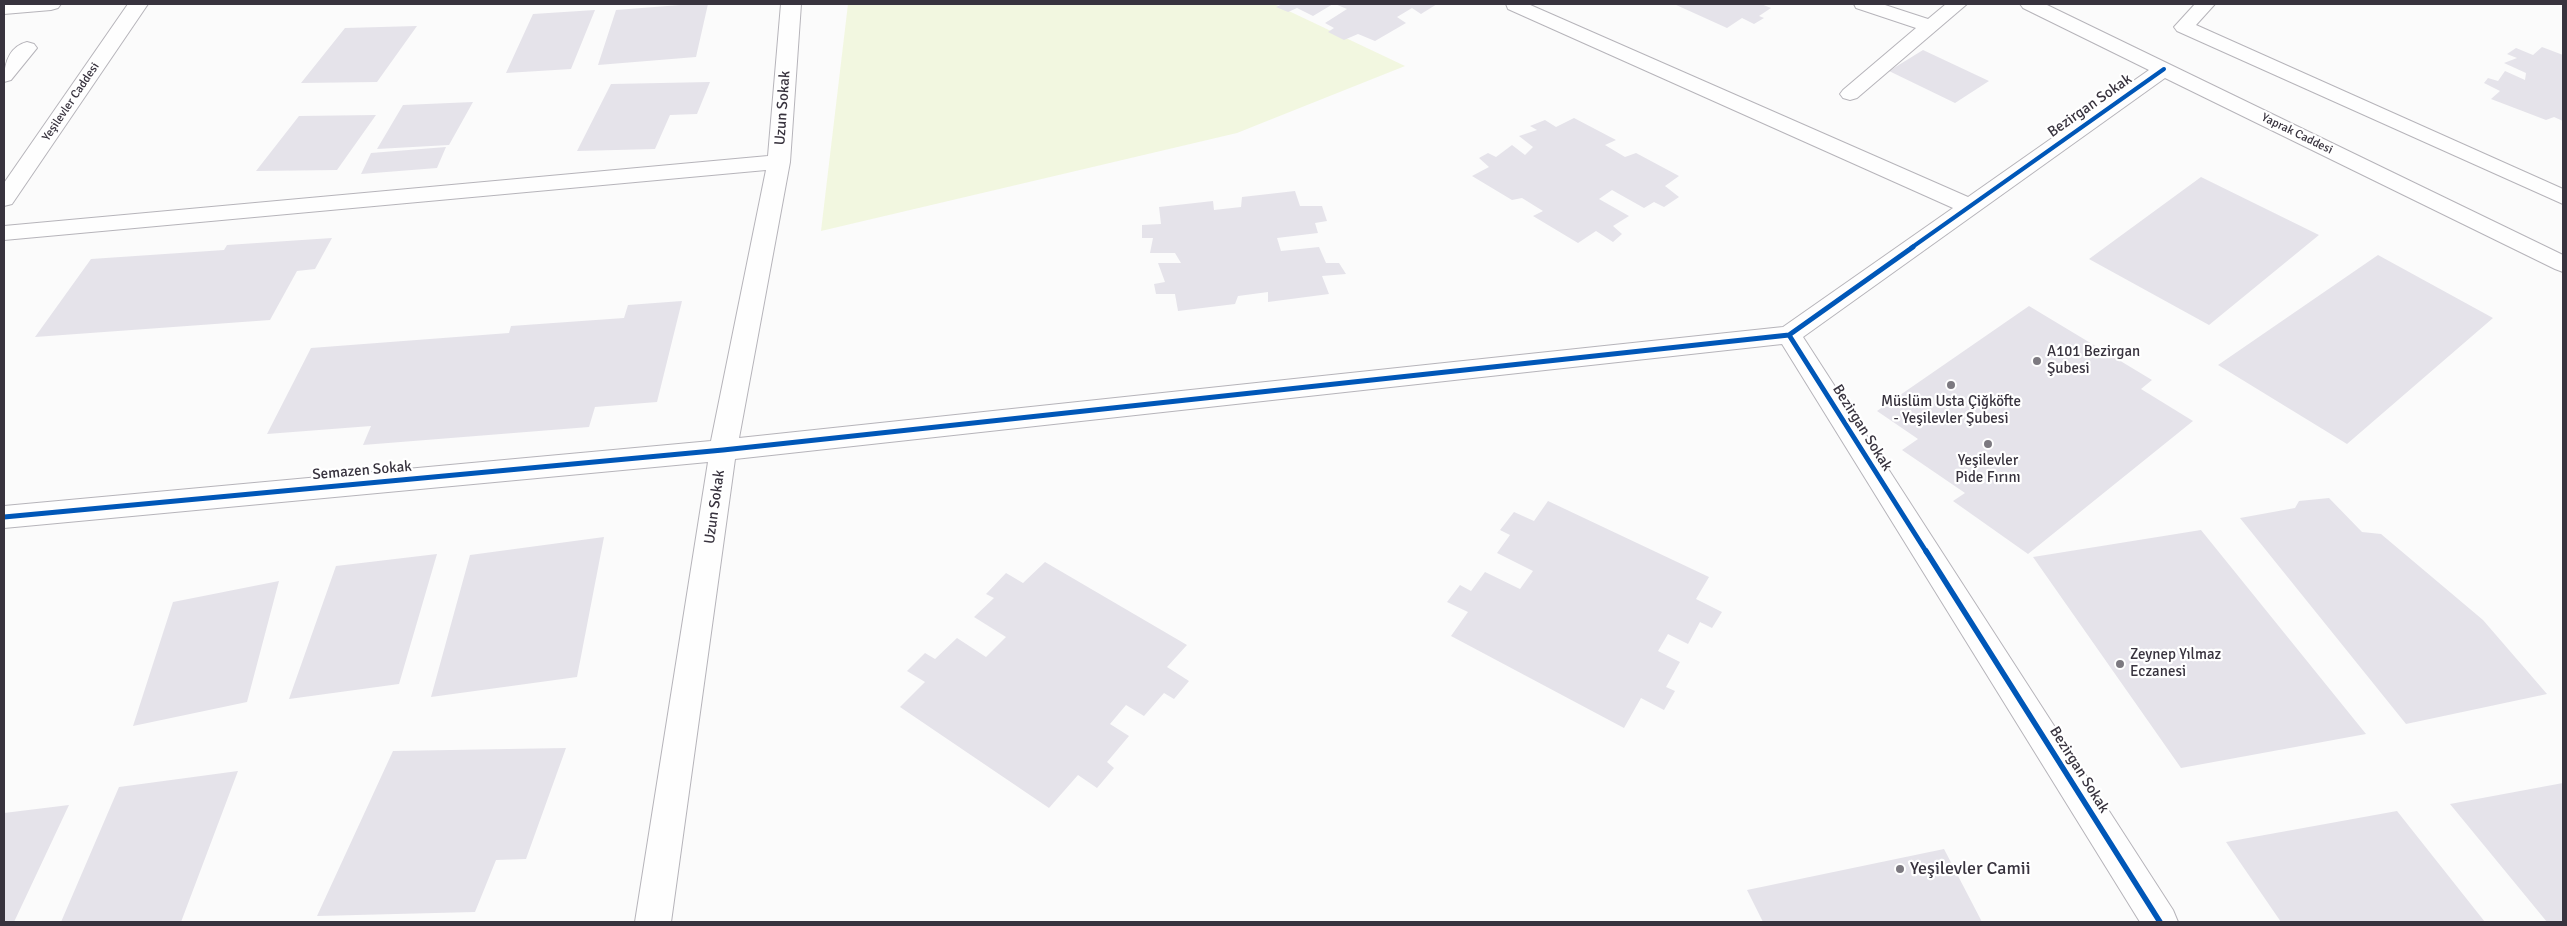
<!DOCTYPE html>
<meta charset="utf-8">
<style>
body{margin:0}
#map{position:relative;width:2567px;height:926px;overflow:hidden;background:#fbfbfb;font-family:Signika,sans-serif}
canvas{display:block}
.frame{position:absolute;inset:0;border:5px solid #38333e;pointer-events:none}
</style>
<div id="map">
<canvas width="2567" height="926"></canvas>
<div class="frame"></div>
</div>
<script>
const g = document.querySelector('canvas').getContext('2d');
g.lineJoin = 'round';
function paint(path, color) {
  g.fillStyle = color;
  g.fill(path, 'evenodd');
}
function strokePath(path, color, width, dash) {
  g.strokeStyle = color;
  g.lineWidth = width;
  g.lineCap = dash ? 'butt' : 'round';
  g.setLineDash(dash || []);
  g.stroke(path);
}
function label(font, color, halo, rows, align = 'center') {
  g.font = font + ' Signika,sans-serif';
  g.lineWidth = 4.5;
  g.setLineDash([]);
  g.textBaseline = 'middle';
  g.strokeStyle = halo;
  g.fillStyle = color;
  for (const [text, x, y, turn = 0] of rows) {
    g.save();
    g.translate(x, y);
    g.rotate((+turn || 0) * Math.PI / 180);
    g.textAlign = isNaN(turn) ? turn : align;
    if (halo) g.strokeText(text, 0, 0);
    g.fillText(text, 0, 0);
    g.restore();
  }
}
paint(new Path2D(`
 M848 4H1274L1405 66 1237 133 821 231Z`), '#f2f7e0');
paint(new Path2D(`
 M693 4H708L696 57 598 65 616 10Z
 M1283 4H1333L1313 16 1297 8 1288 12 1276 7Z
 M1335 4H1437L1421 14 1412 8 1397 17 1406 23 1375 41 1358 34 1344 40 1328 32 1334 28 1325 23 1347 9Z
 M1674 4H1761L1771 8 1759 16 1764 18 1754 24 1742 18 1727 28Z
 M595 10 571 69 506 73 533 14Z
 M417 26 377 82 301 83 345 28Z
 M2542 47 2563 55V121L2554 117 2546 120 2491 99 2500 91 2484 83 2488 78 2498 81 2505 71 2525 80 2526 73 2504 63 2517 58 2507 54 2516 48 2533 55Z
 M1923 50 1989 81 1955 103 1889 71Z
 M710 82 697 114 670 115 655 149 577 151 611 84Z
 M473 102 449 145 377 149 403 105Z
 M376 115 337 170 256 171 299 116Z
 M1574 118 1616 140 1605 145 1625 157 1636 153 1679 176 1665 186 1679 197 1664 207 1654 202 1644 208 1612 190 1599 199 1629 216 1613 226 1622 234 1613 242 1596 231 1578 243 1533 216 1543 211 1522 198 1512 200 1472 176 1489 167 1479 158 1488 153 1496 157 1512 145 1525 155 1533 147 1519 136 1537 130 1530 126 1545 120 1556 127Z
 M446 147 437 168 361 174 371 153Z
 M2201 177 2319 235 2209 325 2089 259Z
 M1295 191 1300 206H1322L1327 221 1315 223 1318 233 1277 238 1281 251 1319 247 1326 263H1339L1346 274 1322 276 1329 294 1268 302V292L1238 296 1235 304 1178 311 1175 294H1156L1154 284 1165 282 1158 263H1181L1175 253H1150L1153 238H1142V225L1161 224 1159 207 1213 201 1214 210 1241 207 1242 197Z
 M332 238 315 269 297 271 270 320 35 337 91 259 224 250 227 245Z
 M2378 255 2493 318 2347 444 2218 365Z
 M682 301 657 402 595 407 589 427 363 445 371 426 267 434 311 348 509 333 511 326 624 318 628 305Z
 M2029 306 2152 380 2141 389 2193 421 2028 554 1953 501 1965 493 1902 450 1918 439 1877 411Z
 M2329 498 2362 532 2381 534 2483 620 2547 694 2406 724 2240 518 2295 508 2299 501Z
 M1548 501 1709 577 1696 599 1722 612 1712 628 1700 622 1688 644 1668 634 1658 651 1680 662 1666 687 1675 691 1664 710 1641 698 1624 728 1451 636 1468 612 1447 602 1460 585 1471 591 1485 572 1520 589 1533 571 1497 553 1510 535 1500 530 1514 512 1534 521Z
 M2201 530 2366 734 2181 768 2033 557Z
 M604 537 577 677 431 697 470 555Z
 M437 554 399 684 289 699 336 566Z
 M1045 562 1187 645 1167 667 1189 681 1174 699 1164 693 1144 716 1126 705 1110 724 1129 736 1107 762 1114 768 1097 788 1078 775 1049 808 900 707 925 682 907 671 925 653 935 659 957 638 986 657 1006 637 974 617 994 598 986 594 1006 573 1023 583Z
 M279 581 247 702 133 726 173 602Z
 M566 748 526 859 496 860 475 912 317 916 393 751Z
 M238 771 181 922H61L119 787Z
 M2563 783V922H2547L2450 804Z
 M69 805 14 922H4V813Z
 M2397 811 2485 922H2281L2226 842Z
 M1944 849 1982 922H1763L1747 890Z`), '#e5e3ea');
const minor = new Path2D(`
 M4 4H61L58 8 51 10 4 14Z
 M128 4H148L12 204 4 206V183Z
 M781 4H801L790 162 739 438 1783 327 1953 208 1508 9 1506 4H1528L1968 197 2149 70 2023 8 2020 4H2045L2563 255V272L2555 269 2165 78 1803 337 2173 910 2178 922H2140L1782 344 735 459 671 922H635L708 462 4 528V506L711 441 766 170 4 240V226L768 156Z
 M1854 4H1882L1928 19 1946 4H1967L1857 98 1850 100 1843 98 1840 94 1843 90 1916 28 1856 8Z
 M2195 4H2215L2196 25 2563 189V204L2177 31 2174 27Z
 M27 42 34 44 37 48 11 80 4 82C4 65 8 47 27 42Z`);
strokePath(minor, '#b6b4ba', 2);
paint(minor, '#fefefe');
strokePath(new Path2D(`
 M1911 248 2164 69`), '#0057b8', 4);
strokePath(new Path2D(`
 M1913 247 1789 335 1927 553
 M4 517 723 450 1789 335`), '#0057b8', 5);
strokePath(new Path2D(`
 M1926 551 2160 922`), '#0057b8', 5.5);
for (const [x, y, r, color] of [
 [2037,361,5,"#7c7980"],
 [1951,385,5,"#7c7980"],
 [1988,444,5,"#7c7980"],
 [2120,664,5,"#7c7980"],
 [1900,869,5,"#7c7980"]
]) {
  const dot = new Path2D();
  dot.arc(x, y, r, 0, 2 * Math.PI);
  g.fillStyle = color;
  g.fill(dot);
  strokePath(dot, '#fff', 2);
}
label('12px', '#38333e', '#fff', [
 ["Yeşilevler Caddesi",71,102,-56],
 ["Yaprak Caddesi",2297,134,26]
]);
label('15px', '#38333e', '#fff', [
 ["Bezirgan Sokak",2090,106,-35],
 ["Uzun Sokak",783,108,-86],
 ["Bezirgan Sokak",1862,428,58],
 ["Semazen Sokak",362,471,-5],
 ["Uzun Sokak",715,507,-82],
 ["Bezirgan Sokak",2079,770,58]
]);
label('15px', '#38333e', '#fff', [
 ["A101 Bezirgan",2047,352],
 ["Şubesi",2047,369],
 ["Müslüm Usta Çiğköfte",1951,402,"center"],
 ["- Yeşilevler Şubesi",1951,419,"center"],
 ["Yeşilevler",1988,461,"center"],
 ["Pide Fırını",1988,478,"center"],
 ["Zeynep Yılmaz",2130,655],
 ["Eczanesi",2130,672]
], 'left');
label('18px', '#38333e', '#fff', [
 ["Yeşilevler Camii",1910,869]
], 'left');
</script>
